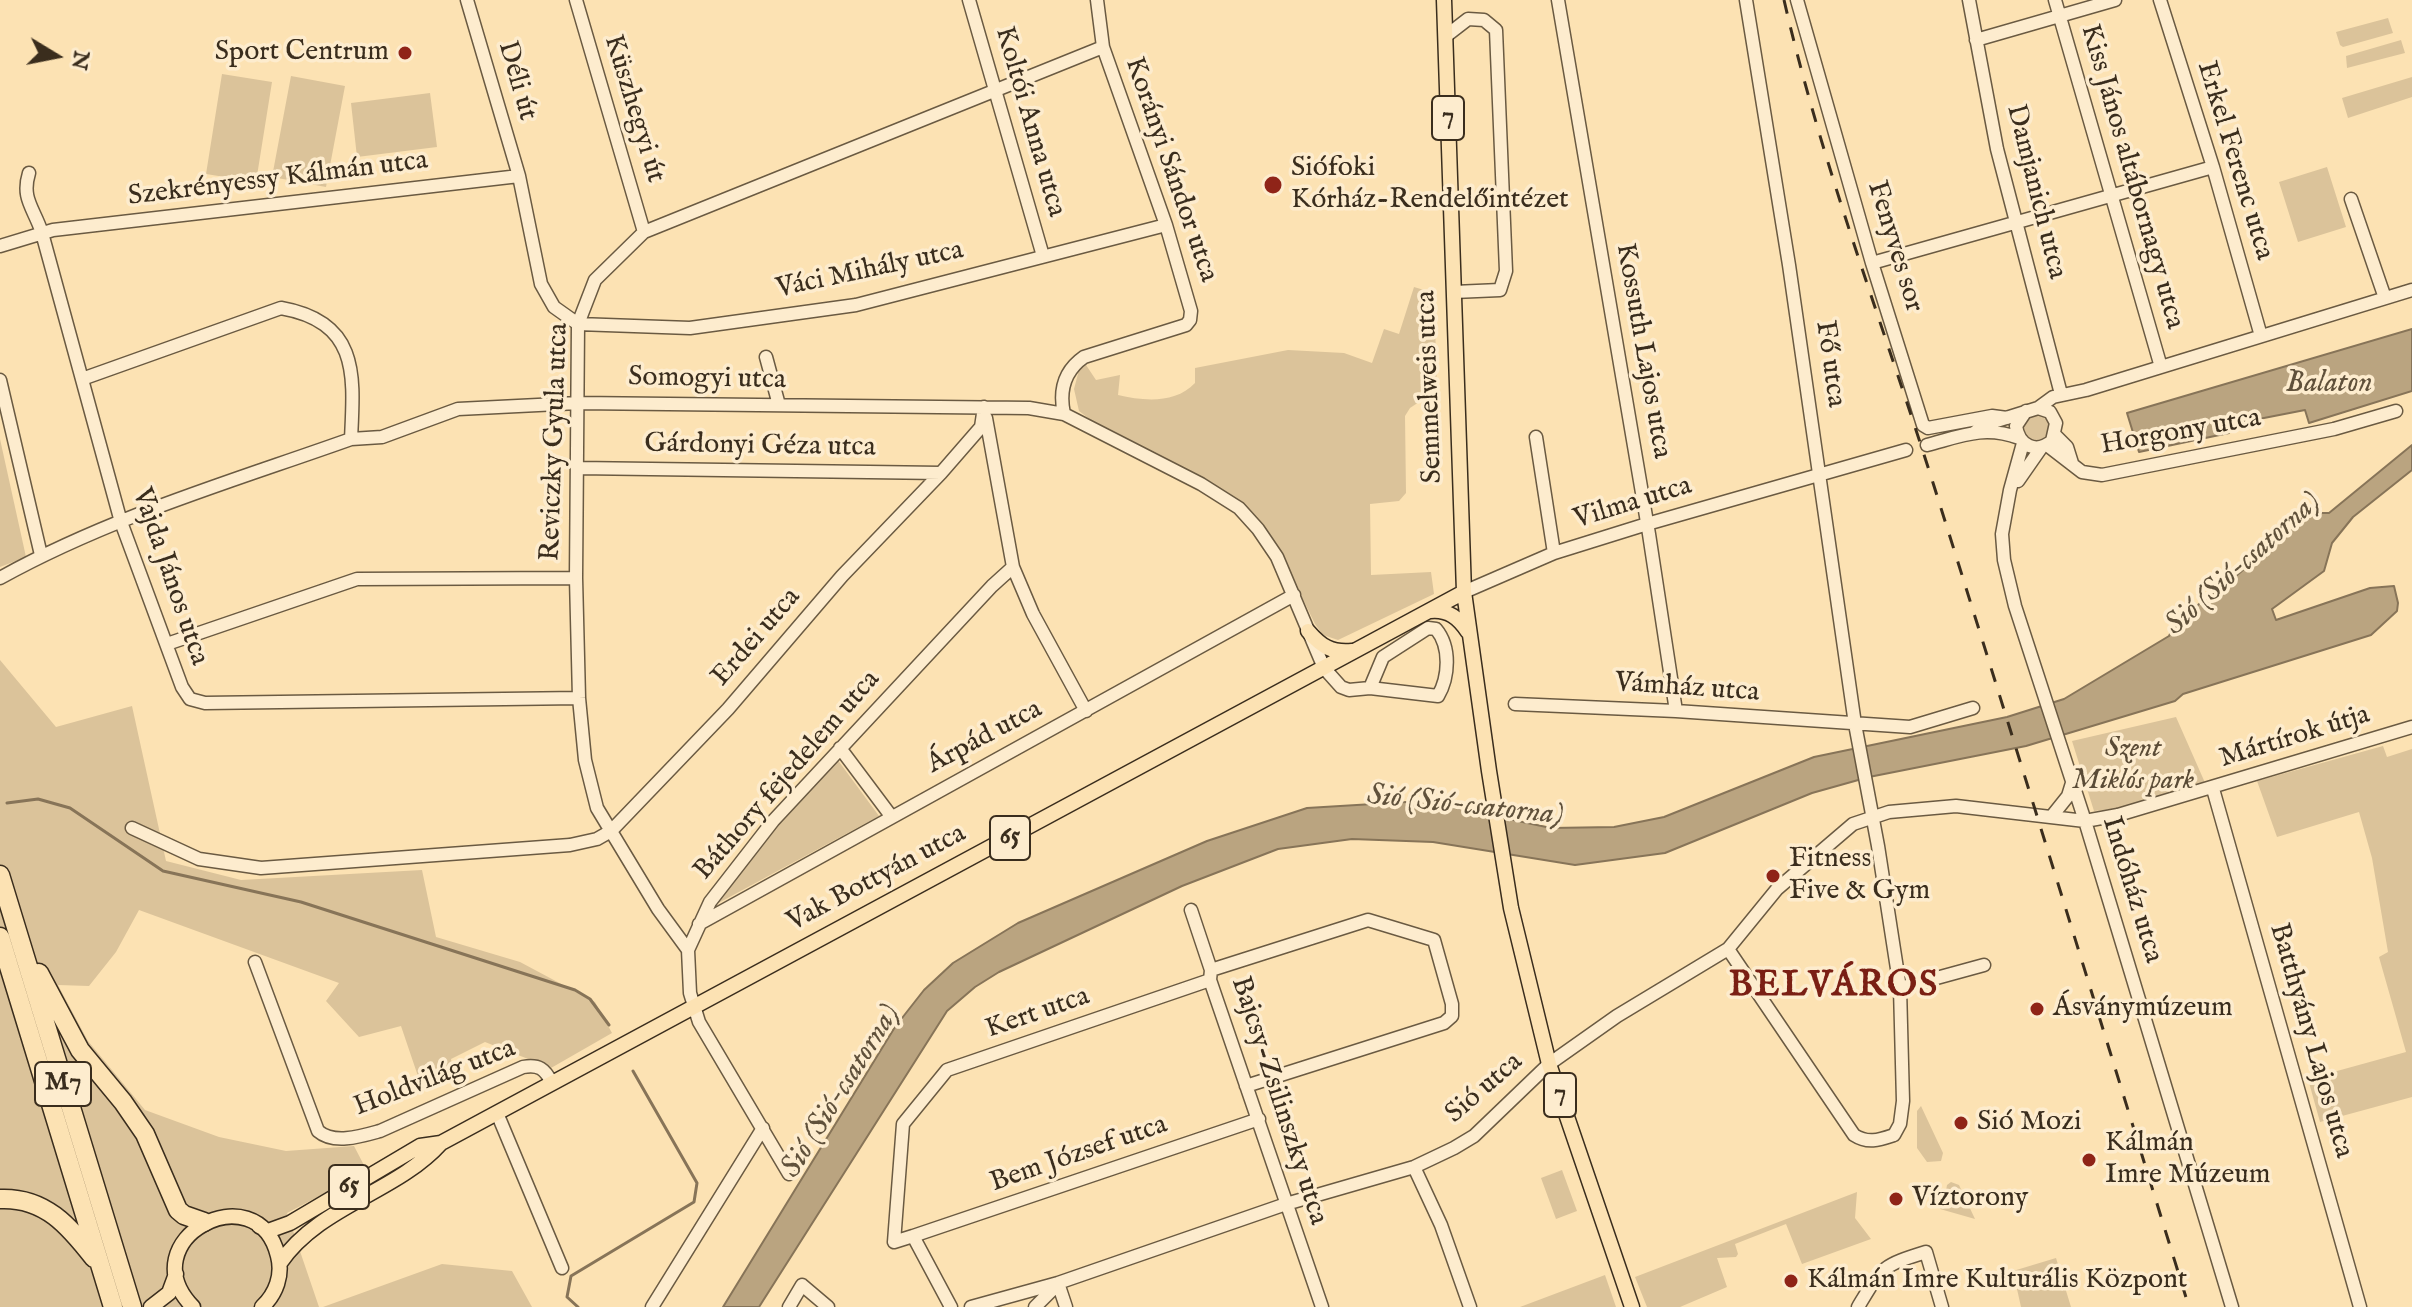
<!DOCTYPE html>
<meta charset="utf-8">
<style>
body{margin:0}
#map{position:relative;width:2412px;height:1307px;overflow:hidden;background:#fce2b3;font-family:"IM FELL English",serif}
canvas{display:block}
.north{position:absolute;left:16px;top:16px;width:80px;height:80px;-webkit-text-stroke:6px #fdecce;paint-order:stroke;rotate:100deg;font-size:22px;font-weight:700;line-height:32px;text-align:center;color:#3a2d1d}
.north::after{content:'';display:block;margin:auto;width:28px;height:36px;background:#3a2d1d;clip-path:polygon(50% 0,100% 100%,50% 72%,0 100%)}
</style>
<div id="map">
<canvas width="2412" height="1307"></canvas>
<div class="north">N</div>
</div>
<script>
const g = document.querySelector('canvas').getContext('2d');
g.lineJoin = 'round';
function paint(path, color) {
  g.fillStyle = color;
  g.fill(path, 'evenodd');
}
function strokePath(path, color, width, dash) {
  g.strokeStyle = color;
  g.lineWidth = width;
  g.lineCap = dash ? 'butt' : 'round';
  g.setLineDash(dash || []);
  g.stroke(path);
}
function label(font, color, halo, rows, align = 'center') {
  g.font = font + ' "IM FELL English",serif';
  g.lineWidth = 7;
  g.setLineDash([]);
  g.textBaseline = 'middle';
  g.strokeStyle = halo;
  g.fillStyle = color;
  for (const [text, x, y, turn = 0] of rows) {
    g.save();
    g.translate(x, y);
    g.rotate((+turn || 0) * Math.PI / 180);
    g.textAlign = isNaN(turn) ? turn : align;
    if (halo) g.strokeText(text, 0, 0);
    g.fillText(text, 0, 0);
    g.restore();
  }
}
paint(new Path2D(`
 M2388 18 2393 33 2343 47 2340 45 2336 32Z
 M2401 40 2405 53 2347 68 2346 56Z
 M222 74 272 82 256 182 206 174Z
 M291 76 345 86 326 187 272 177Z
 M2412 77V97L2348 118 2342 98Z
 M430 93 437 147 357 157 351 103Z
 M2327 167 2346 227 2298 242 2279 182Z
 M1414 287 1434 293 1437 390 1410 408 1405 416 1406 493 1399 501 1370 504 1371 575 1431 572 1434 594 1338 640 1323 635 1315 624 1281 554 1234 498 1100 427 1079 411 1074 389 1079 370 1086 365 1096 380 1120 375 1118 395C1144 401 1175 404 1195 383V368L1288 350 1344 353 1372 363 1384 329 1399 334Z
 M2022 427a14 14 0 1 1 28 0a14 14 0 1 1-28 0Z
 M0 439 26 557 0 567Z
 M0 660 56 727 132 706 166 861 241 880 422 870 436 937 520 962 595 1002 612 1033 551 1068 485 1042 451 1059 455 1080 423 1091 401 1026 359 1037 326 1001 339 983 139 910 116 952 89 986 58 985 88 1041 145 1110 219 1137 286 1151 354 1146 367 1171 287 1213 319 1307H0Z
 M2176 717 2206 785 2122 808 2094 811 2072 741Z
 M2383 746 2387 757 2412 749V1097L2320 1122 2308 1079 2406 1052 2379 957 2388 952 2372 858 2359 812 2277 837 2257 781Z
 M837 759 879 816 713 906 777 825Z
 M1921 1106 1943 1153 1941 1161 1927 1162 1917 1148V1111Z
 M1562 1170 1577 1211 1556 1219 1541 1178Z
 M1951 1182 1959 1185 1975 1219 1940 1209 1936 1197H1945L1947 1185Z
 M1857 1192 1855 1218 1871 1239 1802 1264 1786 1224 1735 1244 1738 1254 1736 1257 1717 1258 1727 1287 1680 1307H1647L1635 1277Z
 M2056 1258 2071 1307H2021L2013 1271Z
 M442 1264 512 1271 532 1307H323Z
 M1605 1275 1616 1307H1520Z`), '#dbc39a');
const water = new Path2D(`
 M2412 329V391L2309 423 2305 410 2228 425 2229 433 2139 452 2127 413Z
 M2412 445V470L2353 517 2332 543 2324 571 2272 609 2276 620 2370 588 2394 586 2398 603 2397 611 2371 635 2183 694 2175 701 2026 746 1869 777 1812 793 1665 853 1575 865 1433 842 1352 839 1278 849 1182 886 999 972 975 987 947 1011 759 1307H723L895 1027 924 990 953 963 1018 923 1207 841 1307 808 1423 801 1551 828 1614 827 1664 817 1814 757 2007 717 2064 699 2169 636 2177 620 2224 586 2311 513H2329Z`);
paint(water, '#baa480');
strokePath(water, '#877458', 2);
strokePath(new Path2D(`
 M7 803 38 799 70 808 163 871 301 902 575 990 590 999 609 1025
 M578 1307 567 1297 571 1276 694 1202 697 1183 633 1071`), '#877458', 3);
const minor = new Path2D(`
 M467 0 519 176 541 284 554 307 578 324 690 328 856 305 1166 225
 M576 0 644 232
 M969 0 1043 256
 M1558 0 1649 534 1676 711
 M1797 0 1872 263 1923 425 1928 428 1992 416 2007 418
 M1969 0 1997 149 2061 394
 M2055 0 2161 367
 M2160 0 2213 167 2261 336
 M1446 36 1468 19 1484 20 1496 30 1506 271 1500 290 1454 292
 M1976 40 2115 0
 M29 173C21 199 34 208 42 233L121 522 182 687 190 699 205 703 579 698
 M2351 199 2385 298
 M0 246 53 230 519 176
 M1872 263 2213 167
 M766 357 779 405
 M82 379 281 308C360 322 354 376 351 439
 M0 380 41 555
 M2026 411 2016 426C2019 446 2036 454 2052 441L2056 423 2050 412 2038 408
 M1064 414C1059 391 1064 371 1084 357L1186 325 1190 320 1191 311 1166 225 1103 47 1097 0
 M986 418 1013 567 1033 614 1086 711
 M1975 432 1987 424 2038 408 2053 397 2086 390 2412 290
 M2055 435 2067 447 2072 463
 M1536 437 1554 553
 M2023 443 2010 490 2002 534 2004 560 2015 606 2085 821 2232 1307
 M1927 445C1961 436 1984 425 2019 438
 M2047 445 2082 472 2102 475 2334 429 2396 411
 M578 468 941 473
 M2018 481 2041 448
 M0 578C110 517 233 481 351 439L382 437 458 409 578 403 1029 408 1064 414 1201 484 1239 508 1258 529 1277 557 1324 668 1341 687 1349 690 1370 688 1438 696C1449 677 1451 647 1436 629L1428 628 1383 657 1370 688
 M1464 592 1554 553 1647 524 1906 450
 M167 644 357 579 576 578
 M1515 704 1676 711 1910 727 1973 708
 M840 748 891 816
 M2213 789 2360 1307
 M2052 816 2068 796 2072 783
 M132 828 199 859 261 868 570 845 597 839 611 831 728 709 842 576 941 473 981 427 984 407
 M1191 910 1211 970 1210 980 1322 1307
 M699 924 1294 595
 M1728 949 1854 1135C1868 1144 1879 1140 1894 1135L1900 1124 1903 1101 1900 988 1878 846 1855 724 1789 265 1746 0
 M688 950 658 909 597 808 585 760 579 698 576 578 578 324 595 280 644 232 1103 47
 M255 962 318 1131C334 1145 362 1136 380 1131L523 1067C539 1064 545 1069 552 1083
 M1211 970 1368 920 1434 940 1452 1004V1016L1444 1023 1246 1086
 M1900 988 1984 965
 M497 1113 562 1268
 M1414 1167 1441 1225 1470 1307
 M789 1174 699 1022 690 993 688 950 710 902 773 821 992 586 1013 567
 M913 1236 1259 1119
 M1058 1283 1066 1307
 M652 1307 763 1128
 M789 1307 802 1285 828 1307
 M951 1307 913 1236 894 1242 903 1124 947 1070 1210 980
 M971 1307 1058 1283 1286 1204 1414 1167 1454 1148 1474 1136 1549 1064 1617 1016 1728 949 1777 889 1853 824 1889 812 1956 806 2085 821 2118 815 2412 727
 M1035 1307 1056 1286
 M1858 1307C1882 1267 1881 1266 1926 1252L1942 1307`);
const major = new Path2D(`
 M1444 0 1464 592 1489 771 1511 908 1549 1064 1632 1307
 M1430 611C1448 609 1459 618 1468 632
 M1308 631C1321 646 1331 653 1352 651
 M259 1226 268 1231 290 1223 420 1146 441 1143
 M280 1263C320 1205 396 1193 441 1143L1464 592
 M151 1307 169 1293 176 1274
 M193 1307C128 1240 257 1171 278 1256 283 1275 276 1294 262 1307`);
const highway = new Path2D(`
 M0 875 132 1307
 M0 937 113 1307
 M39 973 80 1050 123 1102 145 1134 178 1210 184 1215 204 1222
 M0 1199C45 1197 69 1226 94 1258`);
strokePath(minor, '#6a5a42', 15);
strokePath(major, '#3a2d1d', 17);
strokePath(highway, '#3a2d1d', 21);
strokePath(minor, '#fdecce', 12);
strokePath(major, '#fce2b3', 14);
strokePath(highway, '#fce2b3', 18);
strokePath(new Path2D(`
 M1784 0C1822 166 1883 324 1934 486 2020 759 2104 1033 2189 1307`), '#3a2d1d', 3, [14, 14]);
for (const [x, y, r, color] of [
 [405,53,8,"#8f2418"],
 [1273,185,10,"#8f2418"],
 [1773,876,8,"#8f2418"],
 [2037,1009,8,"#8f2418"],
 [1961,1123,8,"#8f2418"],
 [2089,1160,8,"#8f2418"],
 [1896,1199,8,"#8f2418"],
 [1791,1281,8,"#8f2418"]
]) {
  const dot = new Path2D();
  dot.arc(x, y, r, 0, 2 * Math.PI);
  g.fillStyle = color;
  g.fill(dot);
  strokePath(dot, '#fdecce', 3);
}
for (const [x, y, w] of [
 [1448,118,32],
 [1010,838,40],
 [63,1084,56],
 [1560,1095,32],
 [349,1187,40]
]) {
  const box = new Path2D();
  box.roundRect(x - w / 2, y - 22, w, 44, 6);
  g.fillStyle = '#fdecce';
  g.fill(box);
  strokePath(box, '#3a2d1d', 2);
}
label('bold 26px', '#3a2d1d', null, [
 ["7",1448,118],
 ["65",1010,838],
 ["M7",63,1084],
 ["7",1560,1095],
 ["65",349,1187]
]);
label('28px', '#3a2d1d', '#fdecce', [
 ["Sport Centrum",389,53,"right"],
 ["Siófoki",1291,169],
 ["Kórház-Rendelőintézet",1291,201],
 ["Fitness",1789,860],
 ["Five & Gym",1789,892],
 ["Ásványmúzeum",2053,1009],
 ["Sió Mozi",1977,1123],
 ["Kálmán",2105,1144],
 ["Imre Múzeum",2105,1176],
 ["Víztorony",1912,1199],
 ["Kálmán Imre Kulturális Központ",1807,1281]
], 'left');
label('28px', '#3a2d1d', '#fdecce', [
 ["Déli út",516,81,74],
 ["Küszhegyi út",633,109,73],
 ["Koltói Anna utca",1029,122,74],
 ["Erkel Ferenc utca",2234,161,73],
 ["Korányi Sándor utca",1170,170,71],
 ["Kiss János altábornagy utca",2131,177,74],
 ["Szekrényessy Kálmán utca",278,180,-7],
 ["Damjanich utca",2035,192,76],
 ["Fenyves sor",1894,247,73],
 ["Váci Mihály utca",870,271,-12],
 ["Kossuth Lajos utca",1642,351,80],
 ["Fő utca",1829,364,82],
 ["Somogyi utca",707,380,1],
 ["Semmelweis utca",1431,387,-92],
 ["Horgony utca",2181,433,-10],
 ["Reviczky Gyula utca",556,442,-88],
 ["Gárdonyi Géza utca",760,447,1],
 ["Vilma utca",1633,504,-17],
 ["Vajda János utca",169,577,71],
 ["Erdei utca",757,638,-49],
 ["Vámház utca",1687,689,4],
 ["Árpád utca",985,738,-28],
 ["Mártírok útja",2295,738,-17],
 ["Báthory fejedelem utca",788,776,-49],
 ["Vak Bottyán utca",877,879,-28],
 ["Indóház utca",2131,890,73],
 ["Kert utca",1038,1014,-19],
 ["Batthyány Lajos utca",2310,1041,74],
 ["Holdvilág utca",435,1079,-21],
 ["Sió utca",1485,1089,-41],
 ["Bajcsy-Zsilinszky utca",1278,1101,72],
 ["Bem József utca",1079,1155,-19]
]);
label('italic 28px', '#5a4b36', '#fdecce', [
 ["Szent",2133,750],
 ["Miklós park",2133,782]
]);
label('italic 30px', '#60513b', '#fdecce', [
 ["Balaton",2329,385],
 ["Sió (Sió-csatorna)",2244,565,-42],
 ["Sió (Sió-csatorna)",1465,807,6],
 ["Sió (Sió-csatorna)",842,1092,-58]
]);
g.letterSpacing = '2px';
label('bold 36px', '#7a1f14', '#fdecce', [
 ["BELVÁROS",1834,988]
]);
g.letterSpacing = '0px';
</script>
